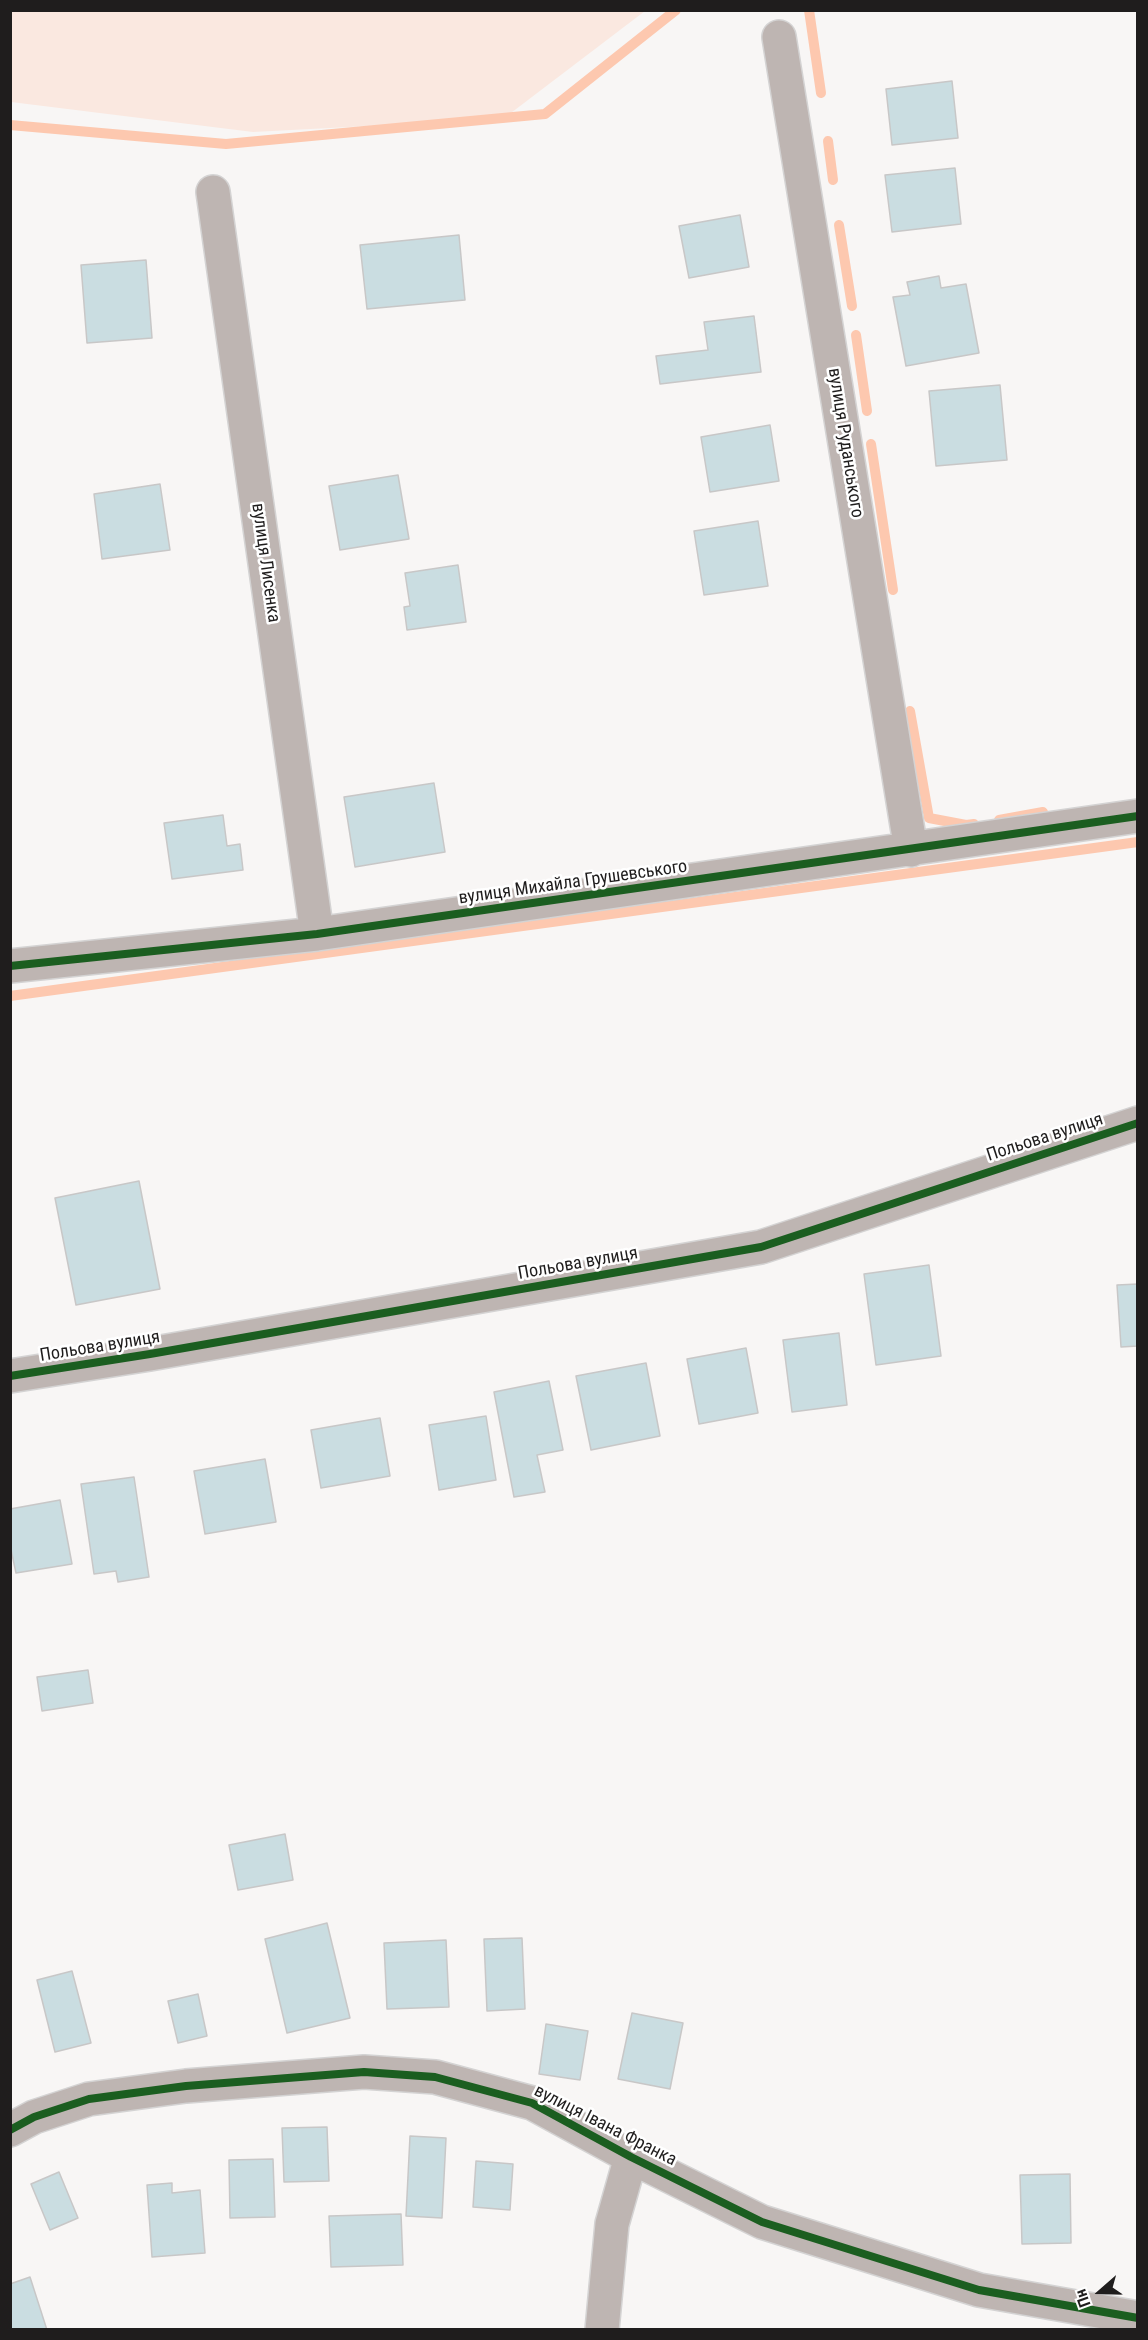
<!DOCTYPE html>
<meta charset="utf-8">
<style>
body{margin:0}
#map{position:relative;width:1148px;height:2340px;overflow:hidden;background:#f8f6f5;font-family:"Roboto Condensed",sans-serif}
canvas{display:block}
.frame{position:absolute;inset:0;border:12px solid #1f1d1d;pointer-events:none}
.north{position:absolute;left:1070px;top:2262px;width:60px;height:60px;-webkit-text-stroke:4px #fff;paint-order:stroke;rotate:250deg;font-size:16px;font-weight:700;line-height:24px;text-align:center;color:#1f1d1d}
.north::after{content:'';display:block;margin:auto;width:21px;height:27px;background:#1f1d1d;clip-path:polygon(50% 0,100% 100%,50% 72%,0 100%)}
</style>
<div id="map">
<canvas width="1148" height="2340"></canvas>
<div class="frame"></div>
<div class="north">Пн</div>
</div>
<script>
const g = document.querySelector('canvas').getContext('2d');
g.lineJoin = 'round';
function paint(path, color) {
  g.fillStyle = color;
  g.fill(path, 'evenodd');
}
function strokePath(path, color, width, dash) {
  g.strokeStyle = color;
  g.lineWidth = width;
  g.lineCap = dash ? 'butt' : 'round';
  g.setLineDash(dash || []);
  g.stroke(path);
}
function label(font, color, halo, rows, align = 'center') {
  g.font = font + ' "Roboto Condensed",sans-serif';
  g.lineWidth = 5;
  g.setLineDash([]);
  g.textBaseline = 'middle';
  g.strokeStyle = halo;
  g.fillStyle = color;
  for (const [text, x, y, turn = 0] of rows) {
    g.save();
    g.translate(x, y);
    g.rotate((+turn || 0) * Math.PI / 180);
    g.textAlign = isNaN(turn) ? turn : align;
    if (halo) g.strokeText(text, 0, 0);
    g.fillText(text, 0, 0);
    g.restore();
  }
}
paint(new Path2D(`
 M11 10H645V11L503 119 253 132 11 102Z`), '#fae8e0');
strokePath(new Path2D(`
 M809 10 821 93
 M10 125 226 144 545 114 676 10
 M828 141 833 180
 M839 225 852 306
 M856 335 867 411
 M871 444 893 590
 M910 711 929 818 966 825 974 824
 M999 820 1043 812
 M10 996 1138 842`), '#fdc8af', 10);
const building = new Path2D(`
 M952 81 958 138 892 145 886 89Z
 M955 168 961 224 892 232 885 175Z
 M740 215 749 267 689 278 679 226Z
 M459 235 465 300 367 309 360 245Z
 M146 260 152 338 87 343 81 265Z
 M939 276 941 288 966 284 979 353 906 366 893 297 910 295 907 282Z
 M754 316 761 372 660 384 656 356 708 350 704 322Z
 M1000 385 1007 460 936 466 929 391Z
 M770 425 779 481 710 492 701 437Z
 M398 475 409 539 340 550 329 486Z
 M160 484 170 550 102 559 94 494Z
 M758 521 768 586 704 595 694 531Z
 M458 565 466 622 407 630 404 607 410 606 405 573Z
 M434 783 445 852 355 867 344 797Z
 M223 815 227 846 240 844 243 870 172 879 164 823Z
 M139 1181 160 1289 76 1305 55 1198Z
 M929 1265 941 1356 876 1365 864 1274Z
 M1138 1284V1346L1121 1347 1117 1285Z
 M839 1333 847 1405 792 1412 783 1340Z
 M746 1348 758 1413 699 1424 687 1359Z
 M646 1363 660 1436 591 1450 576 1376Z
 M549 1381 563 1450 537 1455 545 1492 514 1497 494 1392Z
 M486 1416 496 1480 439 1490 429 1425Z
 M380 1418 390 1476 321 1488 311 1430Z
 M265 1459 276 1522 205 1534 194 1471Z
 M134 1477 149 1577 118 1582 116 1571 94 1574 81 1484Z
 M60 1500 72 1564 16 1573 10 1545V1509Z
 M88 1670 93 1703 42 1711 37 1677Z
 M285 1834 293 1880 238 1890 229 1845Z
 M327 1923 350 2018 287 2033 265 1939Z
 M522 1938 525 2009 487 2011 484 1939Z
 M446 1940 449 2007 387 2009 384 1943Z
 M72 1971 91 2043 55 2052 37 1980Z
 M198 1994 207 2036 178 2043 168 2001Z
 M632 2013 683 2023 670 2089 618 2079Z
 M546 2024 588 2031 580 2080 539 2074Z
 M327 2127 329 2181 284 2182 282 2128Z
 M410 2136 446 2138 442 2218 406 2216Z
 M273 2159 275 2217 230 2218 229 2160Z
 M476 2161 513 2164 510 2210 473 2207Z
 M59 2172 78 2218 50 2230 31 2184Z
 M1070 2174 1071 2243 1022 2244 1020 2175Z
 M172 2183V2193L200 2190 205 2253 152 2257 147 2185Z
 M401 2214 403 2265 331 2267 329 2216Z
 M30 2277 47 2330H10V2284Z`);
paint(building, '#cadde1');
strokePath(building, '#c8c7c7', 1.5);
const minor = new Path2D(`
 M779 37 911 850
 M213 192 317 934
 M10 966 317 934 1138 816
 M10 1376 150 1354 761 1247 1138 1123
 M10 2130 34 2117 89 2099 186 2086 364 2072 435 2077 532 2103 631 2157 762 2222 979 2290 1138 2318
 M602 2330 612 2224 631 2157`);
strokePath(minor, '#d4d3d3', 36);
strokePath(minor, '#beb5b2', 33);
strokePath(new Path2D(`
 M10 966 317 934 1138 816
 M10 1376 150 1354 761 1247 1138 1123
 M10 2130 34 2117 89 2099 186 2086 364 2072 435 2077 532 2103 631 2157 762 2222 979 2290 1138 2318`), '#1b5e20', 8);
label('18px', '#1f1d1d', '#fff', [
 ["вулиця Руданського",845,443,81],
 ["вулиця Лисенка",265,563,82],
 ["вулиця Михайла Грушевського",573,883,-8],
 ["Польова вулиця",1045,1138,-18],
 ["Польова вулиця",578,1264,-10],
 ["Польова вулиця",100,1347,-9],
 ["вулиця Івана Франка",605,2126,27]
]);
</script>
